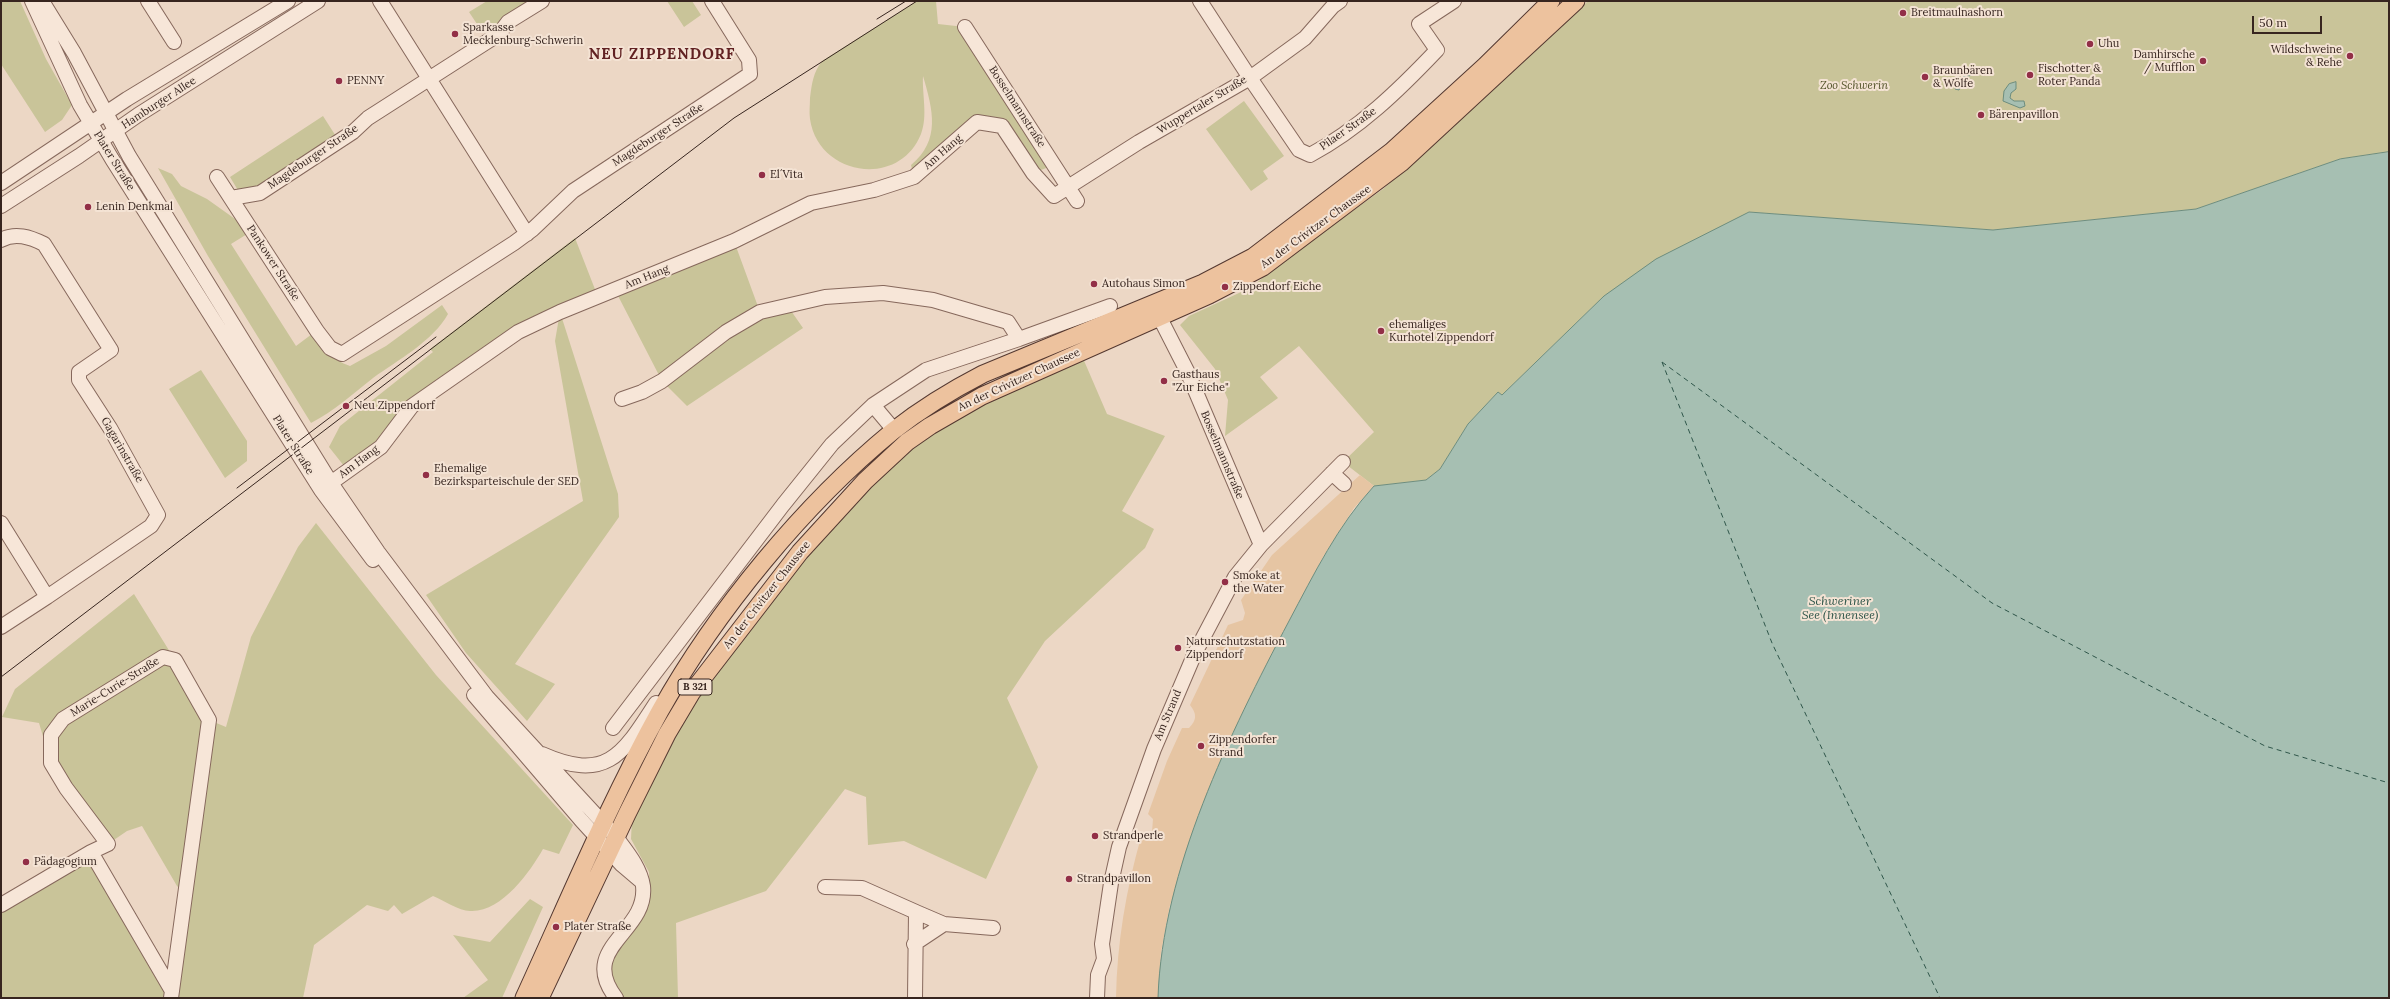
<!DOCTYPE html>
<meta charset="utf-8">
<style>
body{margin:0}
#map{position:relative;width:2390px;height:999px;overflow:hidden;background:#ecd7c5;font-family:Lora,serif}
canvas{display:block}
.frame{position:absolute;inset:0;border:2px solid #37251f;pointer-events:none}
.scale{position:absolute;left:2252px;top:16px;width:70px;height:18px;box-sizing:border-box;border:2px solid #37251f;border-top:0;padding-left:5px;font-size:12px;line-height:14px;white-space:nowrap;color:#37251f;-webkit-text-stroke:3px #f4e3d4;paint-order:stroke}
</style>
<div id="map">
<canvas width="2390" height="999"></canvas>
<div class="frame"></div>
<div class="scale">50 m</div>
</div>
<script>
const g = document.querySelector('canvas').getContext('2d');
g.lineJoin = 'round';
function paint(path, color) {
  g.fillStyle = color;
  g.fill(path, 'evenodd');
}
function strokePath(path, color, width, dash) {
  g.strokeStyle = color;
  g.lineWidth = width;
  g.lineCap = dash ? 'butt' : 'round';
  g.setLineDash(dash || []);
  g.stroke(path);
}
function label(font, color, halo, rows, align = 'center') {
  g.font = font + ' Lora,serif';
  g.lineWidth = 4;
  g.setLineDash([]);
  g.textBaseline = 'middle';
  g.strokeStyle = halo;
  g.fillStyle = color;
  for (const [text, x, y, turn = 0] of rows) {
    g.save();
    g.translate(x, y);
    g.rotate((+turn || 0) * Math.PI / 180);
    g.textAlign = isNaN(turn) ? turn : align;
    if (halo) g.strokeText(text, 0, 0);
    g.fillText(text, 0, 0);
    g.restore();
  }
}
paint(new Path2D(`
 M1 1H20L46 59 72 105 62 120 45 132 1 64Z
 M487 1H535L483 33 469 12Z
 M667 1H692L701 15 684 27Z
 M917 1H936L938 24 965 27 1054 165 1033 173 1002 126 977 122 914 177 911 165C941 140 933 110 923 76 922 95 928 116 921 134 899 189 818 176 810 119 809 112 810 105 810 98 812 83 813 73 822 61Z
 M1588 1H2389V152L2340 159 2196 209 1993 230 1749 212 1604 296 1502 395 1498 392 1468 424 1440 469 1426 480 1374 486 1343 462 1374 432 1299 346 1260 377 1278 398 1225 436 1228 400 1215 369 1180 325 1189 316 1252 287 1275 267 1383 189Z
 M1244 101 1284 156 1263 171 1268 179 1251 191 1206 129Z
 M323 116 339 141 242 197 230 177Z
 M158 168 172 174 181 186 207 199 252 231 231 244 296 346 312 334C323 349 332 360 350 366L386 346 442 305 448 314C433 341 398 360 373 378 353 394 334 411 311 423L208 256Z
 M575 238 598 297 560 312 618 494 619 517 515 664 555 684 527 721 466 653 426 595 583 501 555 341 560 312 475 360 348 471 329 447 340 426 433 352 430 349Z
 M734 241 760 312 787 305 803 328 687 406 662 381 615 290Z
 M1082 356 1107 414 1165 436 1122 511 1154 529 1145 548 1045 641 1007 698 1038 767 986 879 904 841 868 845 866 797 845 789 766 891 676 923 678 998H621L612 980 611 968 615 955 638 922 650 898 649 872 631 839 632 818 694 703 840 514 910 448 957 416Z
 M201 370 247 441V461L225 478 169 389Z
 M316 523 436 675 573 825 559 854 543 849C530 872 501 913 470 911 459 911 443 900 433 896L402 914 394 905 388 911 367 905 314 945 303 998H1V905L91 852 171 990 185 893 177 886 142 826 127 831 108 844 51 763 39 723 2 717 15 689 134 594 175 660 209 720 226 727 251 637 298 547Z
 M530 899 543 907 502 998H463L488 980 453 935 490 942Z`), '#c9c499');
paint(new Path2D(`
 M1360 475 1374 486 1354 508 1323 557 1259 679 1170 905 1161 952 1158 998H1116C1117 943 1126 890 1141 837H1147L1152 832 1153 819 1148 814 1167 761 1182 728H1189C1197 720 1197 714 1190 705L1228 625 1243 620 1245 613 1241 600 1272 555Z`), '#e6c5a3');
const water = new Path2D(`
 M1980 71 1981 74 1967 76 1959 90 1955 89C1960 76 1967 72 1980 71Z
 M2016 82V89L2011 93 2010 98 2014 101H2024L2025 106 2020 108 2003 101 2004 91 2009 84Z
 M2389 152V998H1158C1162 870 1230 733 1289 621 1314 574 1338 525 1374 486L1426 480 1440 469 1468 424 1498 392 1502 395 1604 296 1656 259 1749 212 1993 230 2196 209 2340 159Z`);
paint(water, '#a6bfb2');
strokePath(water, '#6d8d7e', 1);
strokePath(new Path2D(`
 M1662 362 1992 603 2265 746 2389 783
 M1662 362 1772 643 1940 998`), '#2f564a', 1, [5, 4]);
const minor = new Path2D(`
 M32 1 80 105 112 159 321 490 373 560
 M42 1 74 53 129 156 331 483 378 552 487 697 616 837C627 852 640 867 643 886 648 933 577 947 616 998
 M148 1 174 42
 M380 1 527 234
 M1340 1 1333 6 1305 38 1250 78 1299 150 1310 155C1359 129 1399 90 1437 50L1419 24 1454 1
 M965 27 1077 201
 M217 177 317 331 330 348 342 354 514 243 533 229 573 191 750 74 749 60 712 1
 M1 183 127 99 288 1
 M231 198 260 193 353 132 368 118 499 34 508 22 542 1
 M1 206 79 156 138 115 318 1
 M1 240C15 232 30 237 44 244L111 350 79 372V380L110 428 158 515 151 526 47 597 1 523
 M1151 310 1163 324 1187 371 1261 545
 M622 399 642 392 662 381 726 332 760 312 825 297 883 293 933 300 1008 322 1019 339
 M873 405 894 430
 M1332 473 1344 484
 M321 490 381 447 412 406 518 332 560 312 734 241 811 203 874 190 914 177 977 122 1002 126 1033 173 1054 196 1139 142 1250 78 1200 1
 M1 627 47 597
 M474 695 581 820 622 865 642 882
 M613 728 783 505 832 444 873 405 926 370 1019 339 1110 306
 M542 754C607 783 623 754 656 703
 M825 887 862 888 916 912 915 998
 M1 905 91 852
 M916 912 944 924
 M914 944 944 924 993 928
 M171 998 209 720 175 660 163 657 63 719 51 735V763L66 788 108 844 91 852 172 991
 M1097 998 1098 975 1104 959 1102 944 1111 883 1119 847 1154 749 1195 653 1235 577 1261 545 1343 462`);
const major = new Path2D(`
 M524 998C568 902 609 803 660 711 716 611 804 504 893 431 921 409 952 390 983 374L1203 283 1253 257 1392 151 1485 66 1551 1
 M540 998 627 814 667 734 692 692 800 552 865 481 907 442 930 426 982 396 1209 295 1263 267 1401 163 1576 1`);
strokePath(minor, '#86685c', 16);
strokePath(major, '#543830', 19);
strokePath(minor, '#f7e6d8', 14);
strokePath(major, '#edc29e', 17);
strokePath(new Path2D(`
 M877 19 906 1
 M237 488 436 337
 M1 677 734 118 917 1`), '#37251f', 1);
for (const [x, y, r, color] of [
 [1903,13,4,"#922f47"],
 [455,34,4,"#922f47"],
 [2090,44,4,"#922f47"],
 [2350,56,4,"#922f47"],
 [2203,61,4,"#922f47"],
 [2030,75,4,"#922f47"],
 [1925,77,4,"#922f47"],
 [339,81,4,"#922f47"],
 [1981,115,4,"#922f47"],
 [762,175,4,"#922f47"],
 [88,207,4,"#922f47"],
 [1094,284,4,"#922f47"],
 [1225,287,4,"#922f47"],
 [1381,331,4,"#922f47"],
 [1164,381,4,"#922f47"],
 [346,406,4,"#922f47"],
 [426,475,4,"#922f47"],
 [1225,582,4,"#922f47"],
 [1178,648,4,"#922f47"],
 [1201,746,4,"#922f47"],
 [1095,836,4,"#922f47"],
 [26,862,4,"#922f47"],
 [1069,879,4,"#922f47"],
 [556,927,4,"#922f47"]
]) {
  const dot = new Path2D();
  dot.arc(x, y, r, 0, 2 * Math.PI);
  g.fillStyle = color;
  g.fill(dot);
  strokePath(dot, '#f4e3d4', 1.5);
}
for (const [x, y, w] of [
 [695,687,34]
]) {
  const box = new Path2D();
  box.roundRect(x - w / 2, y - 8, w, 16, 3);
  g.fillStyle = '#f4e3d4';
  g.fill(box);
  strokePath(box, '#37251f', 1);
}
label('bold 10px', '#37251f', null, [
 ["B 321",695,687]
]);
label('11px', '#37251f', '#f4e3d4', [
 ["Breitmaulnashorn",1911,13],
 ["Sparkasse",463,28],
 ["Mecklenburg-Schwerin",463,41],
 ["Uhu",2098,44],
 ["Wildschweine",2342,50,"right"],
 ["& Rehe",2342,63,"right"],
 ["Damhirsche",2195,55,"right"],
 ["/ Mufflon",2195,68,"right"],
 ["Fischotter &",2038,69],
 ["Roter Panda",2038,82],
 ["Braunbären",1933,71],
 ["& Wölfe",1933,84],
 ["PENNY",347,81],
 ["Bärenpavillon",1989,115],
 ["El´Vita",770,175],
 ["Lenin Denkmal",96,207],
 ["Autohaus Simon",1102,284],
 ["Zippendorf Eiche",1233,287],
 ["ehemaliges",1389,325],
 ["Kurhotel Zippendorf",1389,338],
 ["Gasthaus",1172,375],
 ["\"Zur Eiche\"",1172,388],
 ["Neu Zippendorf",354,406],
 ["Ehemalige",434,469],
 ["Bezirksparteischule der SED",434,482],
 ["Smoke at",1233,576],
 ["the Water",1233,589],
 ["Naturschutzstation",1186,642],
 ["Zippendorf",1186,655],
 ["Zippendorfer",1209,740],
 ["Strand",1209,753],
 ["Strandperle",1103,836],
 ["Pädagogium",34,862],
 ["Strandpavillon",1077,879],
 ["Plater Straße",564,927]
], 'left');
label('italic 11px', '#515227', '#f4e3d4', [
 ["Zoo Schwerin",1854,86]
]);
label('11px', '#37251f', '#f4e3d4', [
 ["Hamburger Allee",159,103,-33],
 ["Wuppertaler Straße",1202,105,-31],
 ["Bosselmannstraße",1017,107,57],
 ["Pilaer Straße",1348,129,-35],
 ["Magdeburger Straße",658,135,-33],
 ["Am Hang",943,152,-41],
 ["Magdeburger Straße",313,157,-34],
 ["Plater Straße",114,161,58],
 ["An der Crivitzer Chaussee",1316,227,-36],
 ["Pankower Straße",273,263,57],
 ["Am Hang",647,277,-22],
 ["An der Crivitzer Chaussee",1019,380,-25],
 ["Plater Straße",293,445,58],
 ["Gagarinstraße",122,450,60],
 ["Bosselmannstraße",1222,455,67],
 ["Am Hang",359,462,-37],
 ["An der Crivitzer Chaussee",767,595,-52],
 ["Marie-Curie-Straße",115,687,-32],
 ["Am Strand",1168,715,-67]
]);
label('italic 12px', '#2f564a', '#f4e3d4', [
 ["Schweriner",1840,602],
 ["See (Innensee)",1840,616]
]);
g.letterSpacing = '1px';
label('bold 15px', '#612122', '#f4e3d4', [
 ["NEU ZIPPENDORF",662,55]
]);
g.letterSpacing = '0px';
</script>
